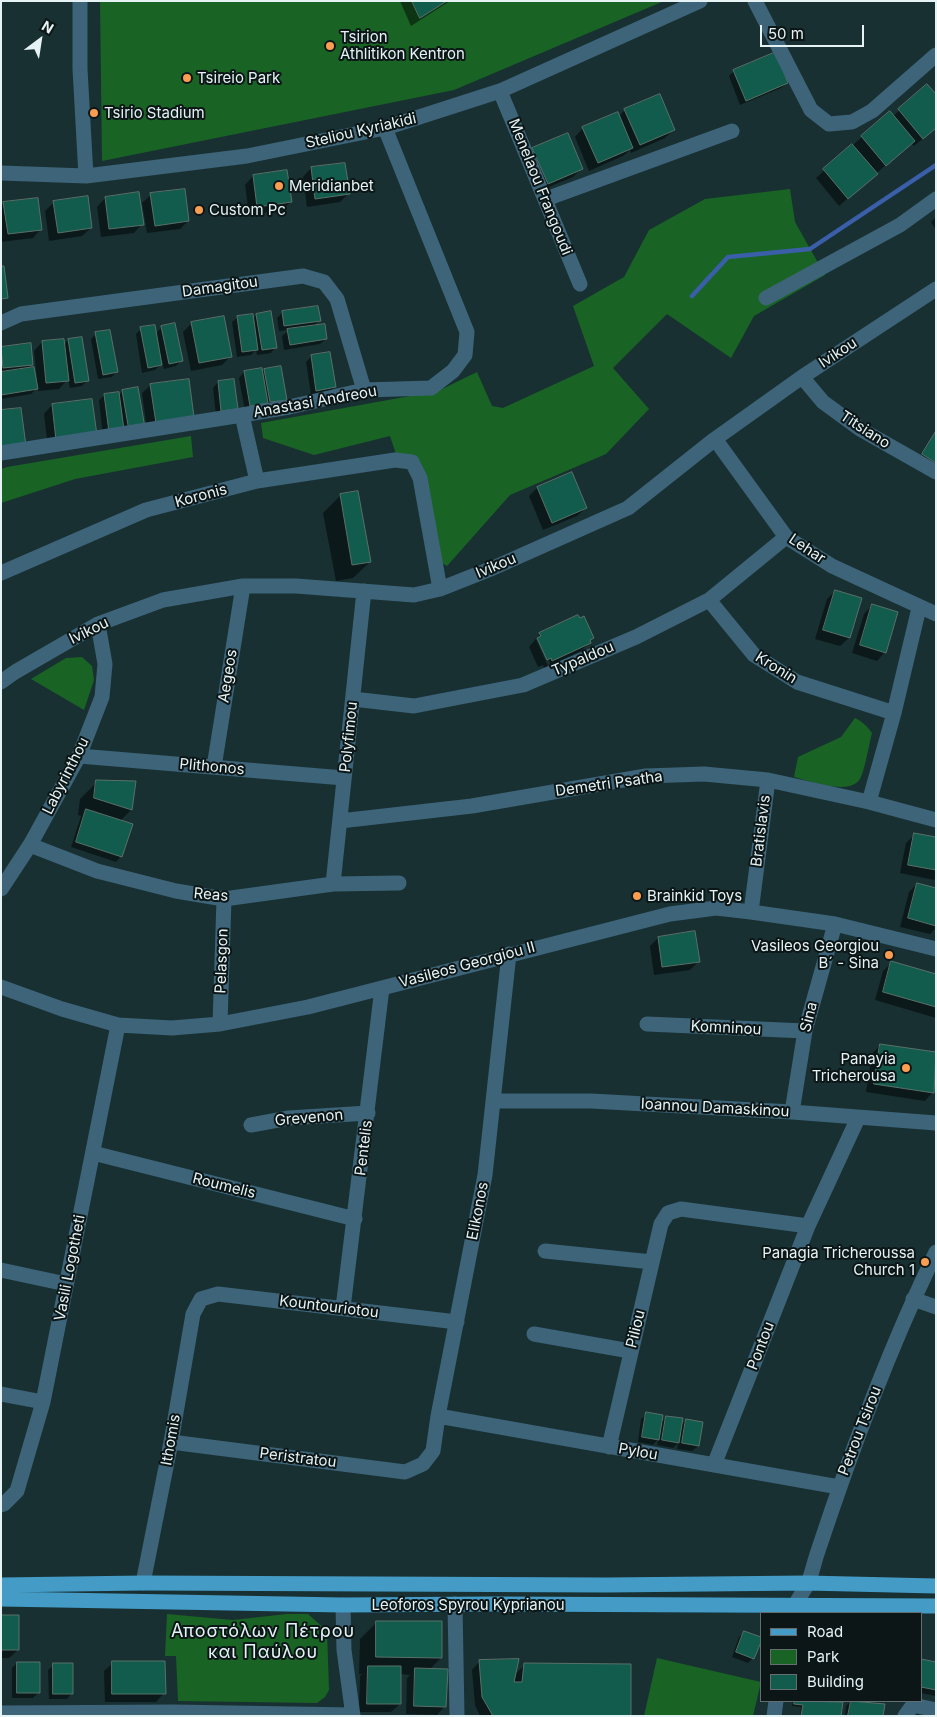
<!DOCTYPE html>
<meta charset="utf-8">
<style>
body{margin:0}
#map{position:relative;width:937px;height:1717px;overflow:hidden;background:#183032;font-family:Inter,sans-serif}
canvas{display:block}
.frame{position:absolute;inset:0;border:2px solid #e5f3f5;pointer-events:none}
.legend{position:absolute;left:760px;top:1612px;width:162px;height:90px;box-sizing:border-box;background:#0c1617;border:1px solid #636e70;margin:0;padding:6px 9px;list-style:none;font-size:15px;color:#e5f3f5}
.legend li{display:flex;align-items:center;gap:10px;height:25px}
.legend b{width:25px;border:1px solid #636e70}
.north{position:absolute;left:15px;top:15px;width:50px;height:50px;-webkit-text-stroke:4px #0c1617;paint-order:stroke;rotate:31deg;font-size:14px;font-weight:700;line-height:20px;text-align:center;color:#e5f3f5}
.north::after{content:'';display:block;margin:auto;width:18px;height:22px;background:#e5f3f5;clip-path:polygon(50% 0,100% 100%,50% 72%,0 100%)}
.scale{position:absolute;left:760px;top:25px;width:104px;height:22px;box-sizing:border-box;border:2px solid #e5f3f5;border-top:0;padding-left:6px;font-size:15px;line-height:18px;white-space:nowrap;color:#e5f3f5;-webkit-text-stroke:4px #0c1617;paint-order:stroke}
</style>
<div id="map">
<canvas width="937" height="1717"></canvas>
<div class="frame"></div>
<ul class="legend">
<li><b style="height:6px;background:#449bc6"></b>Road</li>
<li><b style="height:14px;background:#196424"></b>Park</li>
<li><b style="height:14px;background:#125c4d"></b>Building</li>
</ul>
<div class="north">N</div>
<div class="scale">50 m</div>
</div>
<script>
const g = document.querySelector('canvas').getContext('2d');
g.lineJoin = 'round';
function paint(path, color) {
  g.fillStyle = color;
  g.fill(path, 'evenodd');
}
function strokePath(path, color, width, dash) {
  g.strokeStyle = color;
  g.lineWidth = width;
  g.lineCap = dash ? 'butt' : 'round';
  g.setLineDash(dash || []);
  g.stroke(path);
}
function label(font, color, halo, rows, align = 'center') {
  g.font = font + ' Inter,sans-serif';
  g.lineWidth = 4;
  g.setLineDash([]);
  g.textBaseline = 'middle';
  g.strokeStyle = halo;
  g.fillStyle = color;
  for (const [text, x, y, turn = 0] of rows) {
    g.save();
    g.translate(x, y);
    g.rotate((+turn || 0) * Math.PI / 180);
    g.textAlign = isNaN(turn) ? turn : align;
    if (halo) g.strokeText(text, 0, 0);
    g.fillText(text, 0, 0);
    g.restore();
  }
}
paint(new Path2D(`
 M100 1H664L454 90 102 161Z
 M790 189 795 222 825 275 754 316 731 358 667 314 613 368 649 409 606 454 510 495 447 566 439 561 426 474 396 454 390 436 314 455 263 438 261 423 438 391 477 372 492 406 503 408 594 366 573 306 624 277 649 230 705 199Z
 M191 436 193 457 75 479 1 503V469L7 467Z
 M82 657 92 666 94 680 84 710 31 679 66 658Z
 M855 718C863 722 867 726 872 733 869 744 865 770 860 779 849 796 810 781 794 777L798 757 841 737Z
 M167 1614 233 1620 287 1614H308L327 1631 329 1690 325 1697 317 1703 178 1701 176 1656H165Z
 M657 1658 761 1682 753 1716H644Z`), '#196424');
paint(new Path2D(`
 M400 1H450L411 26Z
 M734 71 787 83 781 88 740 105 729 76Z
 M927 86 936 128 914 146 911 143 839 206 816 178 862 137 893 116Z
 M625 110 673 130 665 138 631 153 630 150 623 156 589 171 575 137 583 128 618 117Z
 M533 149 582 168 573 177 539 191 525 158Z
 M311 168 348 194 340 202 307 207 303 177Z
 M253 176 291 202 282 210 249 215 245 185Z
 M151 195 188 221 180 229 147 233 142 203Z
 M105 198 142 224 134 233 101 237 97 207Z
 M54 202 91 228 82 236 49 241 45 211Z
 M4 203 41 229 33 238 1 242V206Z
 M936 217V230L931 222Z
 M317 307 319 320 313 327 326 339 320 344 284 350 282 336 289 330 279 331 277 318 282 313Z
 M257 315 276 347 271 353 257 355 256 350 251 355 237 357 232 322 238 317 252 319Z
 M192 323 230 357 222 365 191 371 183 332Z
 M162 327 181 361 176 366 164 369 162 363 155 370 142 373 136 334 141 329 155 334Z
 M96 334 117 371 112 377 98 379 91 339Z
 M68 340 88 380 82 386 70 388 68 379 59 389 38 391V387L31 394 1 399V348L32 364 27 369 35 380H37L34 351 42 342 64 345Z
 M329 354 335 387 329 392 311 395 306 362 311 357Z
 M261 370V373L264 370 285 399 280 405 245 411 239 378 244 372Z
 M218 382 236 409 216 416 213 388Z
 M151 385 193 417 147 430 142 393Z
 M123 391 144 428 103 436 99 400 105 395H119Z
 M52 405 87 443 48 448 44 414Z
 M936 429 917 459 920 460 936 433V476L914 463Z
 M571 474 586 508 577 516 543 530 529 496 537 488Z
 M340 496 370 562 353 578 336 581 323 513Z
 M835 591 860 598 849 638 840 646 815 639 827 599Z
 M872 605 885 652 877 661 852 653 864 614Z
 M540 634 589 641 590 642 581 651 544 668 543 665 538 667 529 647ZM538 637 551 665 548 666 536 639Z
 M97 782H135L131 810 120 821 121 856 116 862 71 847 81 816 78 815 80 799Z
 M915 834 936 839V878L934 880 900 873 906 843Z
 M917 884 936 889V928L930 934 900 927 909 892Z
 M658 938 699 961 690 970 654 975 650 946Z
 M892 962 936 975V1018L875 1000 883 971Z
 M880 1045 936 1053V1075L933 1092 925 1101 866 1092 872 1054Z
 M647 1414 661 1423 667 1417 681 1425 686 1420 698 1446 692 1451 677 1449 678 1443 673 1448 657 1445 658 1439 653 1445 638 1442 641 1419Z
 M1 1616 18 1650 9 1658H1Z
 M377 1622 441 1658 429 1670 445 1706 437 1715 406 1714 407 1678 410 1675 400 1674V1704L391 1712H359L360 1676 362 1674H359L360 1639Z
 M745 1632 753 1658 748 1663 732 1657 739 1637Z
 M921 1660 936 1663V1696L921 1693Z
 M480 1661 512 1683H515V1674L525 1665 630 1716H480L475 1705 472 1670Z
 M17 1663 39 1692 33 1698H12V1668Z
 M113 1663 164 1693 156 1702H105L104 1671Z
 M54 1665 72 1693 67 1699H49L48 1670Z
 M793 1701H827L842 1703 840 1716H800L801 1707 792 1706Z
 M851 1701 883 1705 882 1716H845L846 1706Z`), '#0007');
strokePath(new Path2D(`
 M692 296 728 257 810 249 936 165`), '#3a5fa8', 4.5);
const building = new Path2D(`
 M412 1H447L420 18Z
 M776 52 788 83 746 101 733 70Z
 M927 84 936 94V128L923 139 898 109Z
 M660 94 675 130 640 145 624 109Z
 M890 111 915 141 886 166 861 136Z
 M618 112 633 148 598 163 582 127Z
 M568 133 583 169 548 184 532 148Z
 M852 144 878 174 848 199 823 169Z
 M345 163 350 194 315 199 311 167Z
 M287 170 292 202 257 207 253 175Z
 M185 189 189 221 155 226 150 193Z
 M139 192 144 225 109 229 105 197Z
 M88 196 92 228 58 233 53 201Z
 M38 198 42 230 8 234 3 202Z
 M1 266H4L8 298 1 299Z
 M318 306 321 321 284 326 282 311Z
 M271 311 277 348 262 350 256 314Z
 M253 314 258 350 242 352 237 316Z
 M224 316 232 357 199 363 191 322Z
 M175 323 183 361 169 364 161 326Z
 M325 324 327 339 290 345 287 329Z
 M155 325 162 365 148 368 140 327Z
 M110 330 118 372 103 375 95 332Z
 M82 337 89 381 75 383 68 339Z
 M64 339 69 381 46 383 42 341Z
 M31 343 33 365 3 368 1 347Z
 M330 352 336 387 316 391 311 355Z
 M281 366 287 400 270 402 264 369Z
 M34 367 38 389 1 395V372Z
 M262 368 268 403 250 406 244 371Z
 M189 379 194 417 156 423 150 384Z
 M234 379 238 409 221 411 218 381Z
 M138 387 145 428 129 431 122 390Z
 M119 392 124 430 109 432 104 394Z
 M92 399 97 435 56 440 52 404Z
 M21 408 26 446 1 449V410Z
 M936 431V463L922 454Z
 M572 472 587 508 552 523 537 487Z
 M358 491 371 562 352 565 340 494Z
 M835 590 862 598 850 638 823 630Z
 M872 604 898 612 886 653 860 645Z
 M578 615 580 618 584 616 594 638 590 640 591 643 552 661 551 658 547 660 537 638 541 636 539 633Z
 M96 780 136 781 132 810 94 798Z
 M86 809 133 824 122 857 76 842Z
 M914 833 936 837V870L908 865Z
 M917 883 936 888V926L908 918Z
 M695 931 700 962 662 967 658 937Z
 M891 961 936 974V1007L883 992Z
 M880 1044 936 1052 934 1093 874 1084Z
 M646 1412 663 1415 659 1440 642 1437Z
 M666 1416 683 1418 679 1443 662 1440Z
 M686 1419 703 1422 699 1446 682 1443Z
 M1 1615H19V1650H1Z
 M376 1621H442V1658L376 1657Z
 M744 1631 761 1637V1642L754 1659 736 1652Z
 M519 1659 514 1682H522L524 1663 631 1664V1716H493L482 1697 479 1660Z
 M921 1659 936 1662V1690L921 1687Z
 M112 1661H165L166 1694H112Z
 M17 1662H40V1693H17Z
 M53 1663H73V1694H53Z
 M368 1666H401V1704H367Z
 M415 1668 448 1669 446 1707 414 1706Z
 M795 1701 843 1702 841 1716H801L803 1705 794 1704Z
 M851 1701 885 1704 883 1716H848Z`);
paint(building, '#125c4d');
strokePath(building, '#597069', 1);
strokePath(new Path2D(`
 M80 1V69L86 176
 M755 1 811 110 829 124 852 122 872 111 936 55
 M500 91 580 284
 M1 173 86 176 247 156 385 128 500 91 700 1
 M546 199 732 131
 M766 298 900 225 936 199
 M1 323 21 314 303 276 324 282 337 299 364 390
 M802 377 823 402 860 429 936 472
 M242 415 257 481
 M715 439 786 537 832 566 936 614
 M1 453 242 415 289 407 364 390 431 388 453 371 465 355 467 332 385 128
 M1 573 146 510 257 481 395 460 412 462 420 478 440 589
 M709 600 754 655 797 682 894 713
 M1 682 15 672 98 624 163 600 243 586H296L414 595 440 589 493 568 628 508 715 439 802 377 936 289
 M353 699 414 706 523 685 636 637 709 600 786 537
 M79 756 344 778
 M214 767 243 586
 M869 802 894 713 919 608
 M340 821 472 806 646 776 704 774 768 780 869 802 936 820
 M30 845 97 871 176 891 224 899 333 884 399 883
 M333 884 364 591
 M1 889 30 845 79 756 102 697 105 664 98 624
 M751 912 768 780
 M1 987 62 1009 118 1025 172 1028 220 1024 308 1007 670 914 716 908 751 912 835 924 936 949
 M220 1024 224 899
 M647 1024 805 1031
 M494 1101H591L792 1112 936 1123
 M792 1112 805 1031 835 924
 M251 1125 289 1118 368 1113
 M93 1153 355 1219
 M545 1251 652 1262
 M1 1270 66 1284
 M913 1299 936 1307
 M343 1308 382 988
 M534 1334 630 1351
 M1 1394 43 1402
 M438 1416 839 1487
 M171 1442 405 1472 423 1464 433 1451 438 1416 485 1175 509 954
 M609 1447 661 1224 668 1213 681 1209 808 1226
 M714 1465 808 1226 858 1118
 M1 1505 4 1504 17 1491 43 1402 118 1025
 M143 1583 171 1442 193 1314 201 1299 218 1294 457 1322
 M455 1604 457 1716
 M343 1605 344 1650 353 1716
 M792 1613C795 1602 803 1593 808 1583 812 1573 814 1563 817 1554 851 1451 888 1350 936 1252
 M1 1713 173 1712 353 1715
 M774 1716 776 1701
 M905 1716 913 1705 936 1710`), '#3d6479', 15);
strokePath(new Path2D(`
 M1 1585 143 1583 607 1585 807 1583 936 1586
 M1 1599 343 1605 493 1604 936 1606`), '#449bc6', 15);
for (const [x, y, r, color] of [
 [330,46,5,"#fb9e51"],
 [187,78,5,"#fb9e51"],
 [94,113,5,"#fb9e51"],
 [279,186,5,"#fb9e51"],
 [199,210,5,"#fb9e51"],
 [637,896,5,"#fb9e51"],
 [889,955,5,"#fb9e51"],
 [906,1068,5,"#fb9e51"],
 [925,1262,5,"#fb9e51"]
]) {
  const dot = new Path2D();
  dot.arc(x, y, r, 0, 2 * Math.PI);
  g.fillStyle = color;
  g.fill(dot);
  strokePath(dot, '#0c1617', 2);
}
label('15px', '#e5f3f5', '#0c1617', [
 ["Tsirion",340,37],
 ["Athlitikon Kentron",340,54],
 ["Tsireio Park",197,78],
 ["Tsirio Stadium",104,113],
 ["Meridianbet",289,186],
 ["Custom Pc",209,210],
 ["Brainkid Toys",647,896],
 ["Vasileos Georgiou",879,946,"right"],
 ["B´ - Sina",879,963,"right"],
 ["Panayia",896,1059,"right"],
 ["Tricherousa",896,1076,"right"],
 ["Panagia Tricheroussa",915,1253,"right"],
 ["Church 1",915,1270,"right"]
], 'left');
label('15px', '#e5f3f5', '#0c1617', [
 ["Steliou Kyriakidi",361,131,-13],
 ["Menelaou Frangoudi",540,187,68],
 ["Damagitou",220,287,-8],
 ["Ivikou",838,353,-33],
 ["Anastasi Andreou",315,402,-10],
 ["Titsiano",865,430,33],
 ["Koronis",201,496,-15],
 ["Lehar",807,549,34],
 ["Ivikou",496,566,-23],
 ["Ivikou",89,631,-26],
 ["Typaldou",583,659,-23],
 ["Kronin",776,668,32],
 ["Aegeos",228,676,-81],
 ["Polyfimou",349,737,-84],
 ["Plithonos",212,767,5],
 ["Labyrinthou",66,776,-63],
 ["Demetri Psatha",609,784,-8],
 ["Bratislavis",761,831,-83],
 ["Reas",211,895,5],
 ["Pelasgon",222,961,-88],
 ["Vasileos Georgiou II",467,965,-15],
 ["Sina",809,1017,-76],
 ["Komninou",726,1028,3],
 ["Ioannou Damaskinou",715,1108,3],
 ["Grevenon",309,1118,-5],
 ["Pentelis",364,1148,-83],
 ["Roumelis",224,1186,14],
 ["Elikonos",478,1211,-79],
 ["Vasili Logotheti",70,1268,-79],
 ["Kountouriotou",329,1307,7],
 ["Piliou",636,1329,-76],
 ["Pontou",761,1346,-69],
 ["Petrou Tsirou",860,1431,-69],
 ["Ithomis",171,1440,-80],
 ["Pylou",638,1452,10],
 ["Peristratou",298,1458,7],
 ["Leoforos Spyrou Kyprianou",468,1605]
]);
g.letterSpacing = '1px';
label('18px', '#e5f3f5', '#0c1617', [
 ["Αποστόλων Πέτρου",263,1632],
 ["και Παύλου",263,1653]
]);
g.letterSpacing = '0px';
</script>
